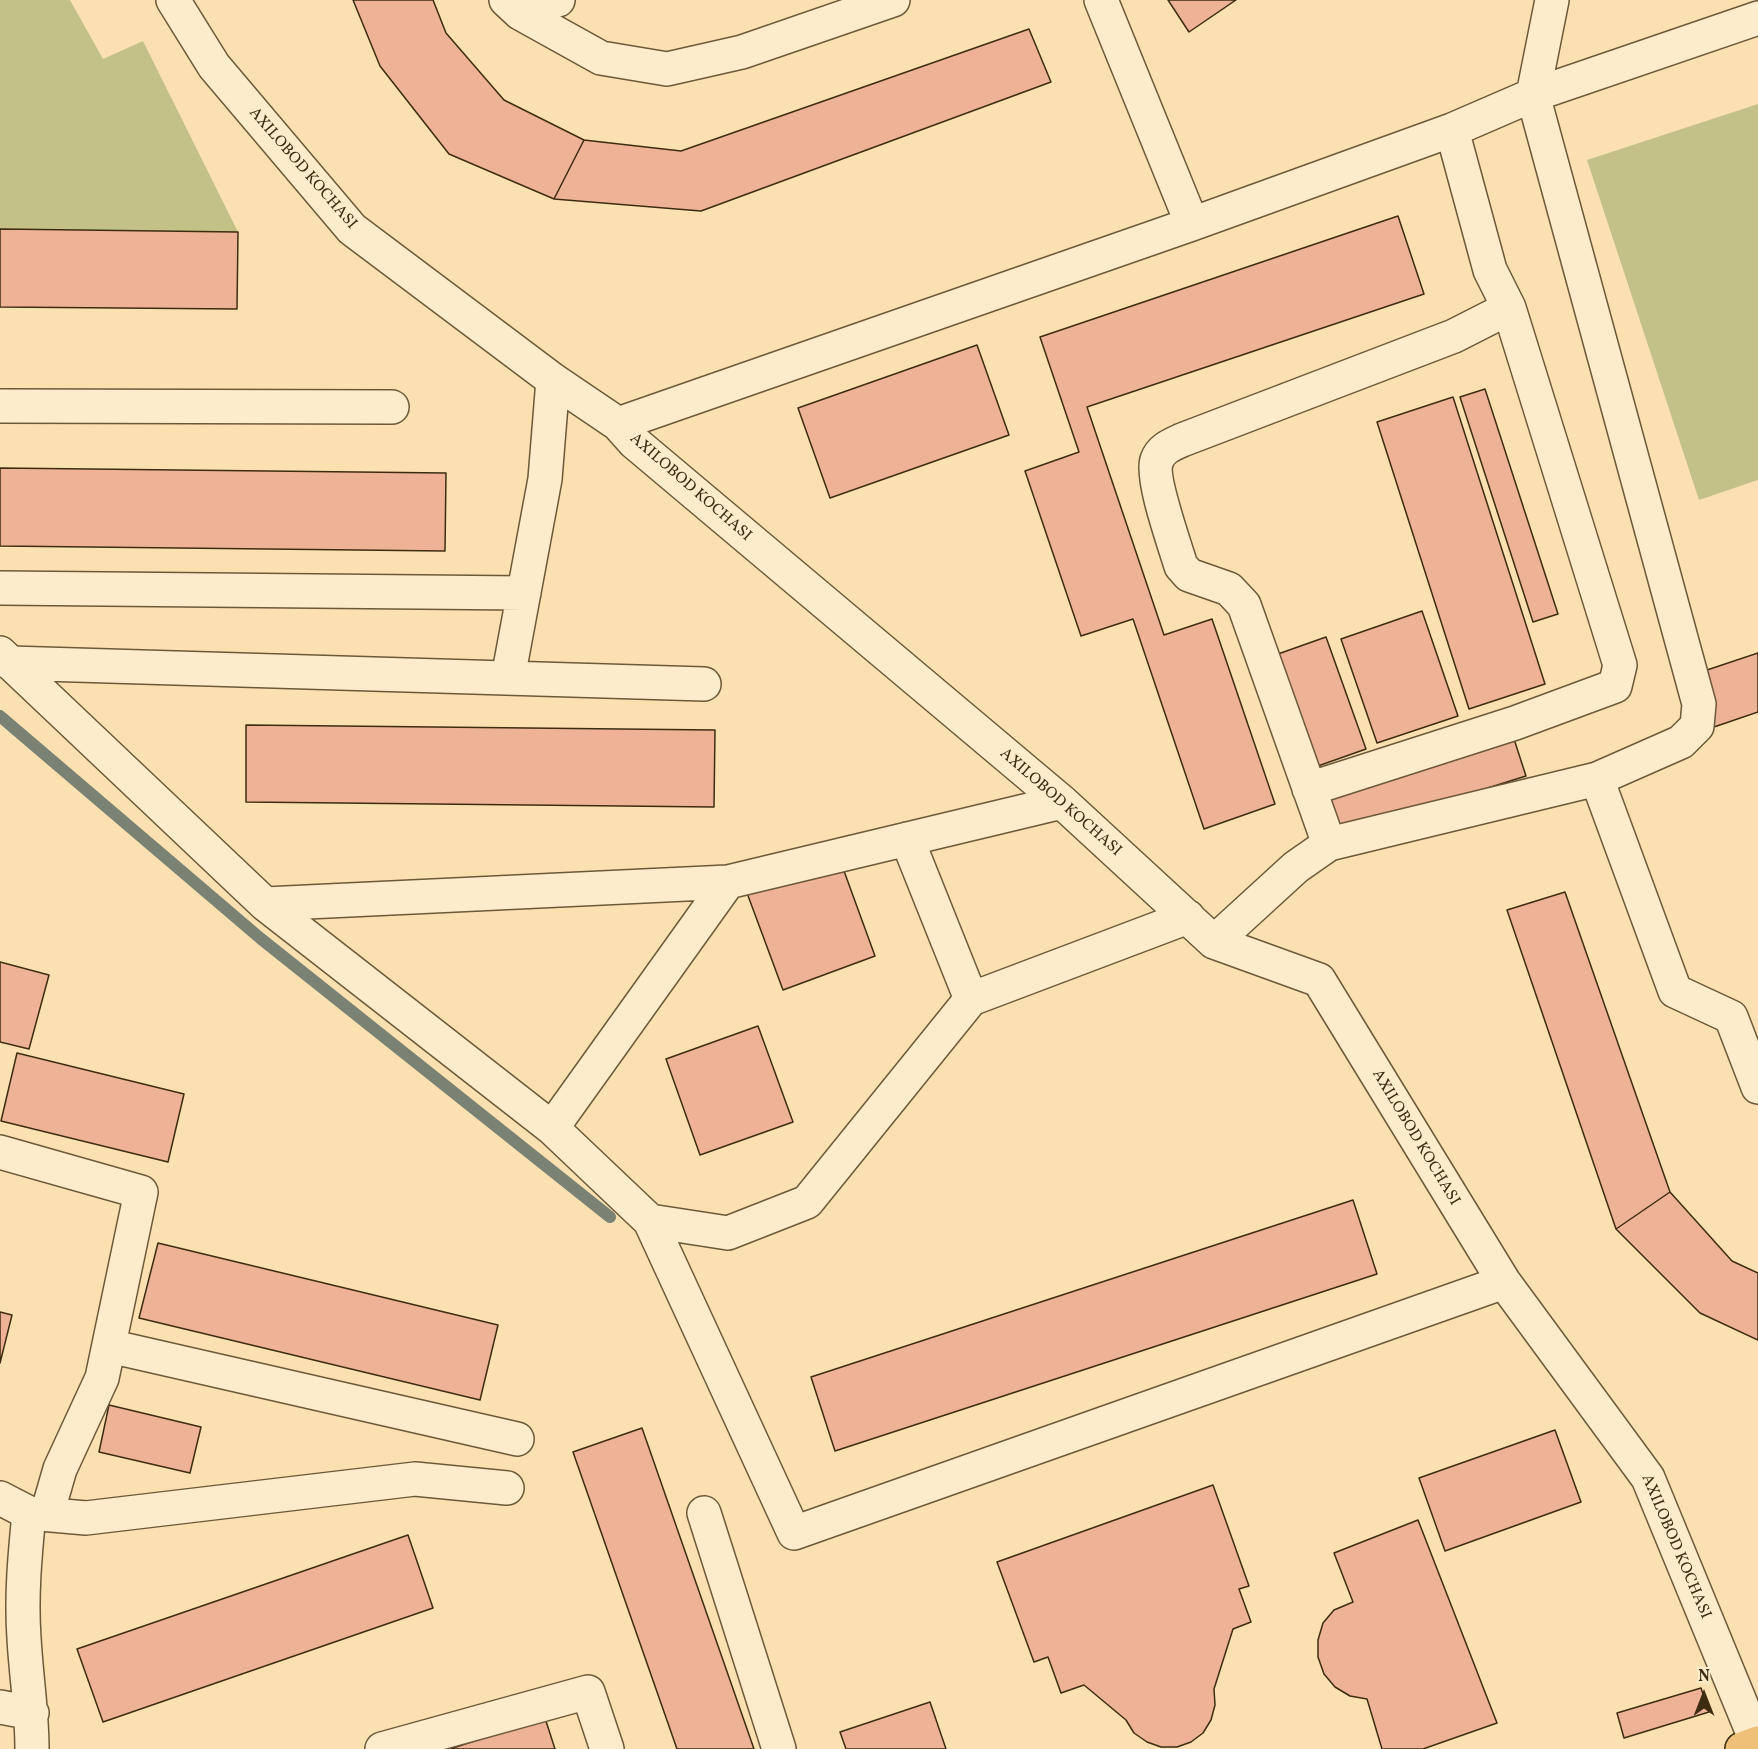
<!DOCTYPE html>
<style>
body{margin:0}
#map{position:relative;width:1758px;height:1749px;overflow:hidden;background:#fbe1b1;font-family:Vollkorn,serif}
canvas{display:block}
.north{position:absolute;left:1674px;top:1665px;width:60px;height:60px;-webkit-text-stroke:4px #fceccc;paint-order:stroke;rotate:0deg;font-size:16px;font-weight:700;line-height:24px;text-align:center;color:#3e2c11}
.north::after{content:'';display:block;margin:auto;width:21px;height:27px;background:#3e2c11;clip-path:polygon(50% 0,100% 100%,50% 72%,0 100%)}
</style>
<div id="map">
<canvas width="1758" height="1749"></canvas>
<div class="north">N</div>
</div>
<script>
const g = document.querySelector('canvas').getContext('2d');
g.lineJoin = 'round';
function paint(path, color) {
  g.fillStyle = color;
  g.fill(path, 'evenodd');
}
function strokePath(path, color, width, dash) {
  g.strokeStyle = color;
  g.lineWidth = width;
  g.lineCap = dash ? 'butt' : 'round';
  g.setLineDash(dash || []);
  g.stroke(path);
}
function label(font, color, halo, rows, align = 'center') {
  g.font = font + ' Vollkorn,serif';
  g.lineWidth = 6;
  g.setLineDash([]);
  g.textBaseline = 'middle';
  g.strokeStyle = halo;
  g.fillStyle = color;
  for (const [text, x, y, turn = 0] of rows) {
    g.save();
    g.translate(x, y);
    g.rotate((+turn || 0) * Math.PI / 180);
    g.textAlign = isNaN(turn) ? turn : align;
    if (halo) g.strokeText(text, 0, 0);
    g.fillText(text, 0, 0);
    g.restore();
  }
}
paint(new Path2D(`
 M0 0H70L103 59 143 41 238 232 0 229Z
 M1758 104V480L1699 500 1587 160Z`), '#c3c188');
strokePath(new Path2D(`
 M0 716 260 938 610 1217`), '#7a8273', 12);
const building = new Path2D(`
 M353 0H433L446 33 504 100 584 140 554 199 449 154 380 66Z
 M1168 0H1236L1189 32Z
 M1029 29 1051 82 701 211 554 199 584 140 681 151Z
 M1398 216 1424 294 1087 407 1164 635 1212 619 1275 804 1204 829 1133 619 1081 636 1025 471 1079 452 1040 337Z
 M0 229 238 232 237 309 0 307Z
 M977 345 1009 435 830 498 798 408Z
 M1485 389 1558 614 1533 622 1460 397Z
 M1453 397 1545 684 1469 709 1377 422Z
 M0 468 446 473 445 551 0 546Z
 M1422 611 1458 716 1377 743 1341 639Z
 M1326 637 1366 749 1318 766 1278 654Z
 M1758 653V712L1714 727 1695 674Z
 M246 725 715 730 714 807 246 802Z
 M1514 739 1526 776 1341 834 1329 798Z
 M840 860 875 956 783 990 747 893Z
 M1565 892 1670 1192 1616 1229 1507 910Z
 M0 962 49 975 29 1049 0 1042Z
 M758 1026 793 1122 700 1155 666 1059Z
 M17 1053 184 1094 168 1162 1 1121Z
 M1670 1192 1732 1261 1758 1273V1340L1700 1313 1616 1229Z
 M1353 1200 1377 1274 835 1451 811 1377Z
 M158 1243 498 1325 480 1400 139 1318Z
 M0 1312 12 1315 0 1363Z
 M109 1405 201 1427 190 1473 99 1452Z
 M642 1428 754 1749H677L573 1452Z
 M1555 1430 1581 1502 1445 1551 1419 1478Z
 M1213 1485 1249 1586 1239 1589 1251 1622 1233 1629 1214 1689 1215 1705 1211 1720 1203 1733 1191 1742 1177 1747H1161L1147 1742 1134 1733 1126 1720 1084 1685 1061 1693 1048 1657 1034 1662 997 1562Z
 M1418 1520 1497 1723 1423 1749H1382L1367 1699 1350 1696 1335 1687 1324 1674 1318 1657V1640L1323 1623 1334 1610 1353 1602 1334 1553Z
 M408 1535 433 1608 103 1722 77 1649Z
 M1701 1688 1709 1712 1624 1738 1617 1713Z
 M930 1702 946 1749H846L840 1732Z
 M545 1718 555 1749H450Z`);
paint(building, '#eeb397');
strokePath(building, '#3e2c11', 1.5);
const minor = new Path2D(`
 M173 0 214 66 352 229 553 380 618 424 634 442 1062 802 1214 942 1319 980 1504 1282 1648 1478 1757 1743
 M506 0 520 13 601 58 667 69 742 52 893 0
 M1101 0 1192 224
 M520 13 558 0
 M0 406 392 407
 M618 424 1192 224 1452 130 1533 95 1758 18
 M0 588 524 593
 M0 653 265 904 552 1128 728 882 1062 802
 M10 663 704 684
 M508 678 545 479 553 380
 M1597 779 1675 991 1731 1017 1758 1087
 M1309 789 1515 723 1615 686 1620 665 1509 308
 M1329 844 1244 605 1229 589 1189 575 1181 566C1175 546 1150 476 1157 460 1161 449 1171 445 1182 440L1454 336 1509 308 1490 270 1452 130
 M265 904 728 882
 M1214 942 1296 867 1329 844 1597 779 1681 742 1697 726 1699 704 1533 95 1552 0
 M971 999 1188 917
 M552 1128 650 1221 728 1233 807 1202 971 999 907 839
 M0 1152 141 1192 102 1378 60 1469 47 1514
 M650 1221 794 1533 1504 1282
 M109 1346 517 1439
 M0 1498 29 1513 86 1518 415 1479 507 1488
 M29 1513C25 1555 21 1596 24 1638 26 1675 32 1711 32 1749
 M704 1513 779 1749
 M0 1707 32 1713
 M382 1749 588 1692 607 1749`);
const major = new Path2D(`
 M1742 1749 1758 1743`);
strokePath(minor, '#6d5939', 36);
strokePath(major, '#3e2c11', 36);
strokePath(minor, '#fceccc', 33);
strokePath(major, '#eec078', 33);
label('16px', '#3e2c11', '#fceccc', [
 ["AXILOBOD KOCHASI",302,169,49],
 ["AXILOBOD KOCHASI",690,488,41],
 ["AXILOBOD KOCHASI",1060,803,41],
 ["AXILOBOD KOCHASI",1415,1138,59],
 ["AXILOBOD KOCHASI",1675,1547,67]
]);
</script>
